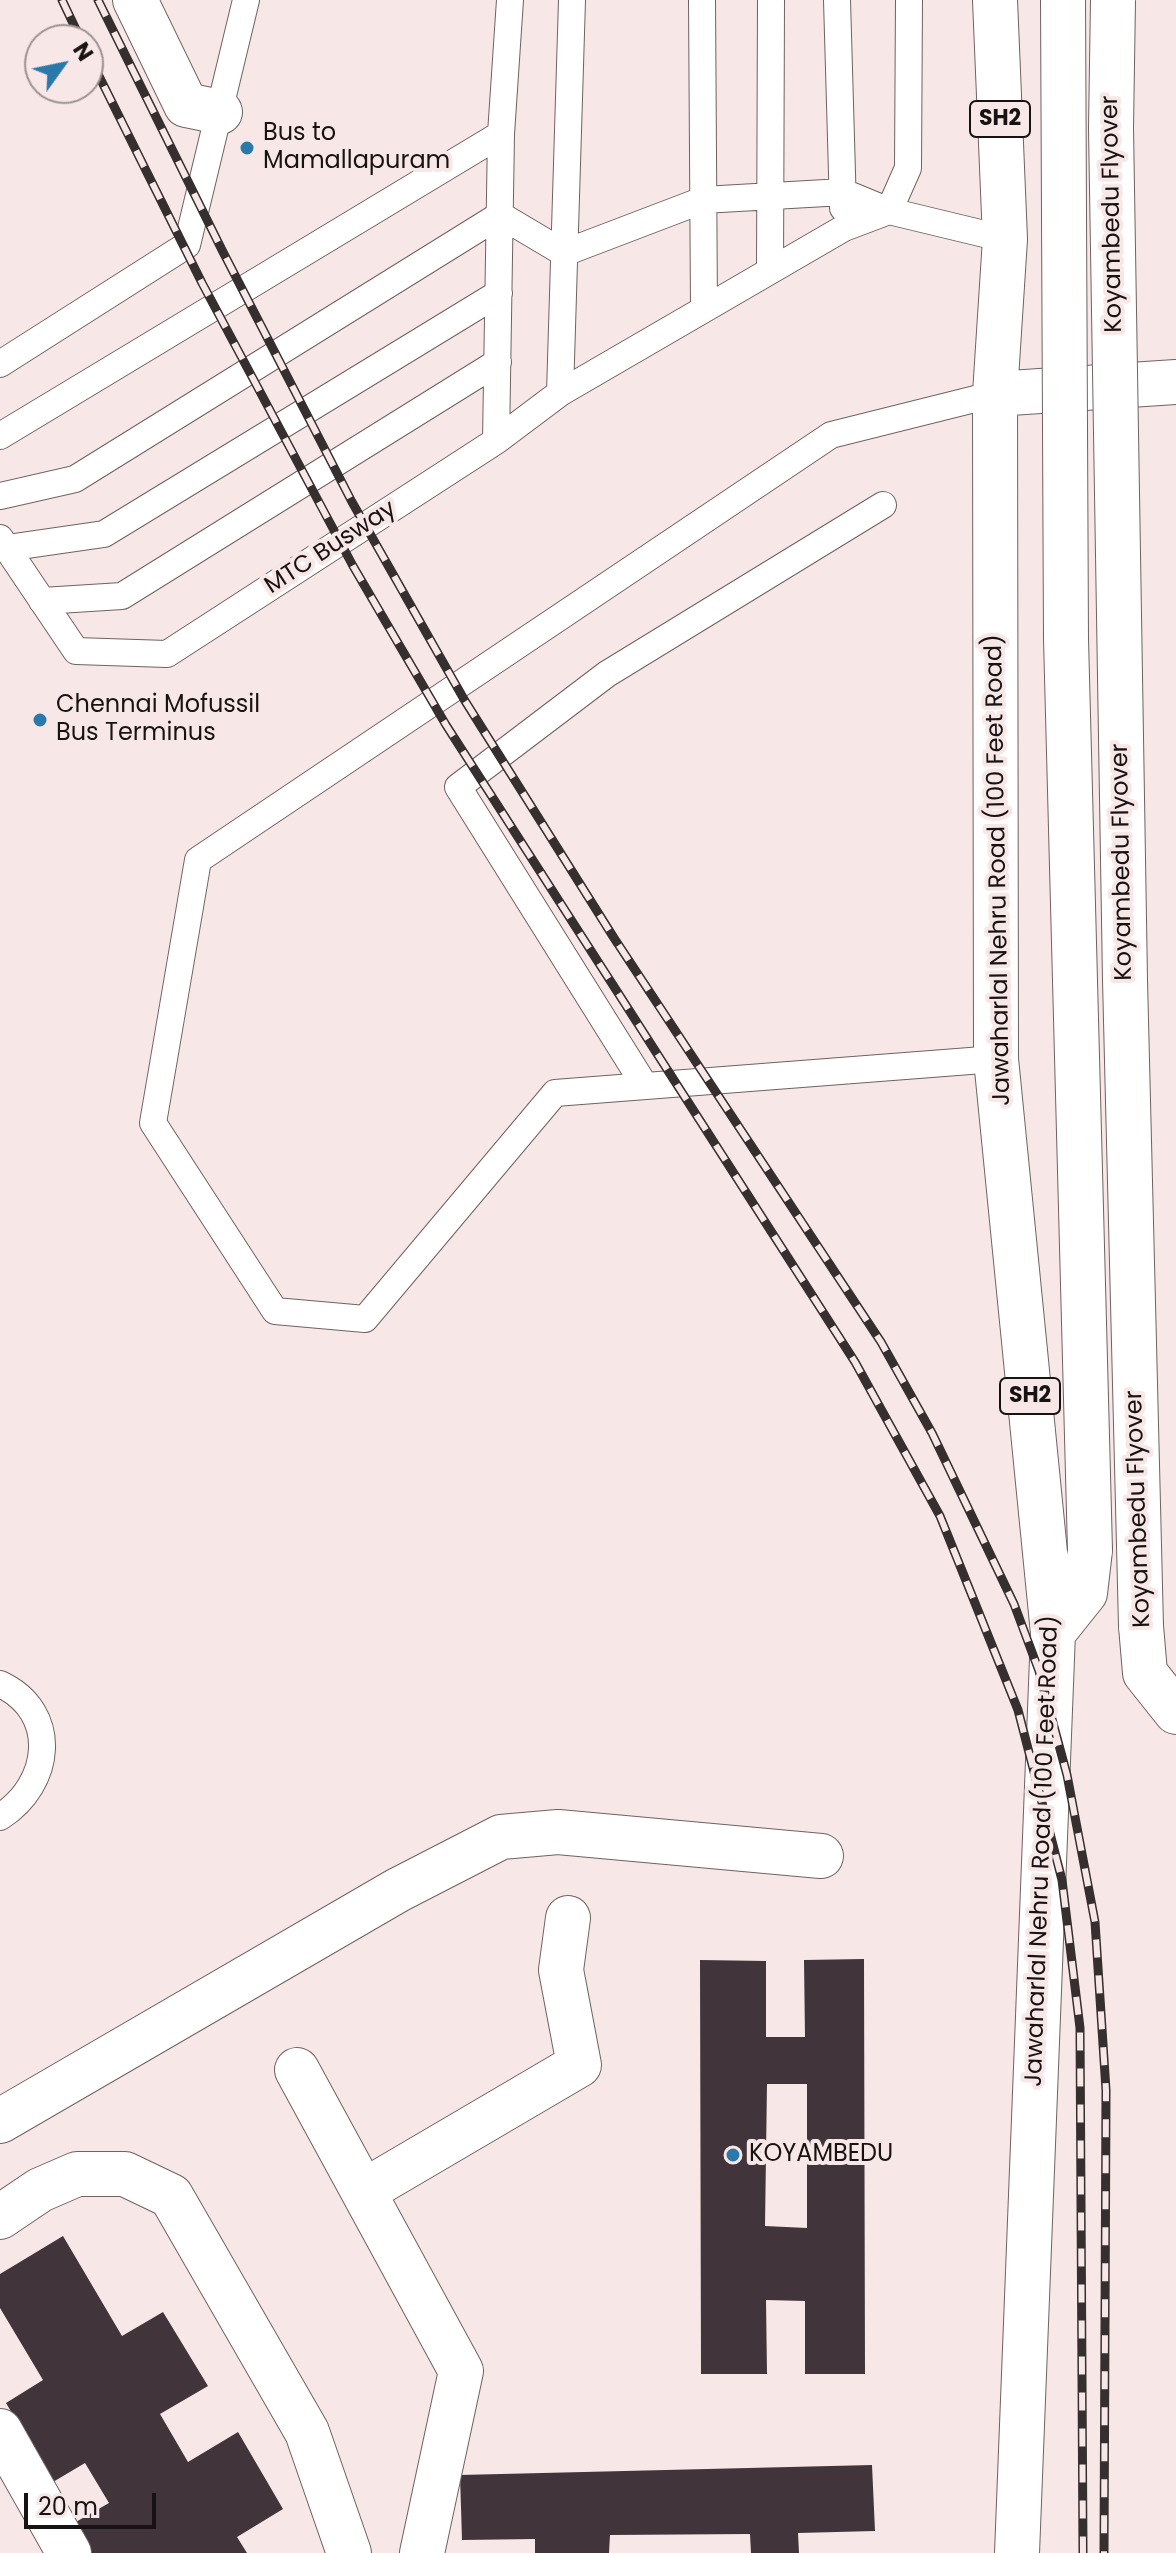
<!DOCTYPE html>
<style>
body{margin:0}
#map{position:relative;width:1176px;height:2553px;overflow:hidden;background:#f8e7e7;font-family:Poppins,sans-serif}
canvas{display:block}
.north{position:absolute;left:24px;top:24px;width:80px;height:80px;box-sizing:border-box;background:#f8e7e7;border:2px solid #9e9292;border-radius:50%;rotate:57deg;font-size:22px;font-weight:700;line-height:32px;text-align:center;color:#181313}
.north::after{content:'';display:block;margin:auto;width:28px;height:36px;background:#2b78aa;clip-path:polygon(50% 0,100% 100%,50% 72%,0 100%)}
.scale{position:absolute;left:24px;top:2493px;width:132px;height:36px;box-sizing:border-box;border:4px solid #181313;border-top:0;padding-left:10px;font-size:24px;line-height:28px;white-space:nowrap;color:#181313;-webkit-text-stroke:6px #f8e7e7;paint-order:stroke}
</style>
<div id="map">
<canvas width="1176" height="2553"></canvas>
<div class="north">N</div>
<div class="scale">20 m</div>
</div>
<script>
const g = document.querySelector('canvas').getContext('2d');
g.lineJoin = 'round';
function paint(path, color) {
  g.fillStyle = color;
  g.fill(path, 'evenodd');
}
function strokePath(path, color, width, dash) {
  g.strokeStyle = color;
  g.lineWidth = width;
  g.lineCap = dash ? 'butt' : 'round';
  g.setLineDash(dash || []);
  g.stroke(path);
}
function label(font, color, halo, rows, align = 'center') {
  g.font = font + ' Poppins,sans-serif';
  g.lineWidth = 8;
  g.setLineDash([]);
  g.textBaseline = 'middle';
  g.strokeStyle = halo;
  g.fillStyle = color;
  for (const [text, x, y, turn = 0] of rows) {
    g.save();
    g.translate(x, y);
    g.rotate((+turn || 0) * Math.PI / 180);
    g.textAlign = isNaN(turn) ? turn : align;
    if (halo) g.strokeText(text, 0, 0);
    g.fillText(text, 0, 0);
    g.restore();
  }
}
paint(new Path2D(`
 M864 1959 865 2374H805V2301L766 2300 767 2374H701L700 1960 766 1961V2037H805L804 1960ZM767 2084H807V2228L765 2226Z
 M63 2236 122 2336 163 2312 208 2386 160 2414 188 2462 238 2432 283 2509 237 2537 247 2553H92L74 2523 109 2503 85 2463 53 2482 6 2403 43 2380 0 2308V2274Z
 M872 2465 875 2531 798 2533 799 2553H751L750 2534 610 2535 609 2553H535V2539L462 2540 460 2475Z`), '#41353b');
const lane = new Path2D(`
 M572 0 560 393 844 228 889 211 908 168 909 0
 M702 0 704 309
 M837 0 843 208
 M500 215 564 253 703 200 843 192 889 211 1005 239
 M770 270 771 0
 M0 364 187 245 246 0
 M995 394 831 435 198 860 153 1123 275 1311 365 1319 555 1093 996 1059
 M0 436 501 134
 M496 441 560 393
 M0 496 75 479 500 215
 M0 538 76 651 167 654 496 441 501 134 510 0
 M7 548 104 534 499 293
 M42 601 122 596 498 362
 M645 1086 458 787 607 674 883 505
 M0 1684C60 1712 52 1784 0 1817`);
const street = new Path2D(`
 M135 0 186 105 220 112
 M297 2070 461 2371 422 2553
 M0 2121 398 1890 501 1837 558 1832 821 1856
 M366 2190 579 2065 561 1970 568 1918
 M0 2217 40 2190 77 2174H125L171 2196 307 2432 349 2553
 M0 2431 69 2553`);
const primary = new Path2D(`
 M995 0 1005 239 995 394 996 1059 1053 1633 1017 2553
 M995 394 1176 382
 M1141 1626 1145 1673 1176 1712
 M1053 1633 1085 1593 1090 1550`);
strokePath(lane, '#706262', 28);
strokePath(street, '#706262', 46);
strokePath(primary, '#706262', 46);
strokePath(lane, '#fff', 26);
strokePath(street, '#fff', 44);
strokePath(primary, '#fff', 44);
const rail = new Path2D(`
 M62 0 81 40
 M98 0 223 252 352 502 465 701 614 938 881 1342 932 1433 1014 1604 1039 1671 1067 1775 1095 1922 1106 2090 1104 2553
 M88 54 202 283 353 566 446 725 855 1362 940 1516 1018 1710 1062 1880 1080 2028 1083 2553`);
strokePath(rail, '#352f2f', 9);
strokePath(rail, '#f8e7e7', 6, [18]);
const primaryBridge = new Path2D(`
 M1063 0 1066 639 1090 1550
 M1113 0 1111 128 1125 980 1141 1626`);
strokePath(primaryBridge, '#706262', 46, []);
strokePath(primaryBridge, '#fff', 44);
for (const [x, y, r, color] of [
 [247,148,8,"#2b78aa"],
 [40,720,8,"#2b78aa"],
 [733,2155,8,"#2b78aa"]
]) {
  const dot = new Path2D();
  dot.arc(x, y, r, 0, 2 * Math.PI);
  g.fillStyle = color;
  g.fill(dot);
  strokePath(dot, '#f8e7e7', 3);
}
for (const [x, y, w] of [
 [1000,119,60],
 [1030,1396,60]
]) {
  const box = new Path2D();
  box.roundRect(x - w / 2, y - 18, w, 36, 6);
  g.fillStyle = '#f8e7e7';
  g.fill(box);
  strokePath(box, '#181313', 2);
}
label('bold 22px', '#181313', null, [
 ["SH2",1000,119],
 ["SH2",1030,1396]
]);
label('24px', '#181313', '#f8e7e7', [
 ["Bus to",263,134],
 ["Mamallapuram",263,162],
 ["Chennai Mofussil",56,706],
 ["Bus Terminus",56,734],
 ["KOYAMBEDU",749,2155]
], 'left');
label('24px', '#181313', '#f8e7e7', [
 ["Koyambedu Flyover",1113,214,-91],
 ["MTC Busway",331,548,-33],
 ["Koyambedu Flyover",1123,862,-91],
 ["Jawaharlal Nehru Road (100 Feet Road)",999,870,-91],
 ["Koyambedu Flyover",1139,1509,-92],
 ["Jawaharlal Nehru Road (100 Feet Road)",1043,1851,-88]
]);
</script>
